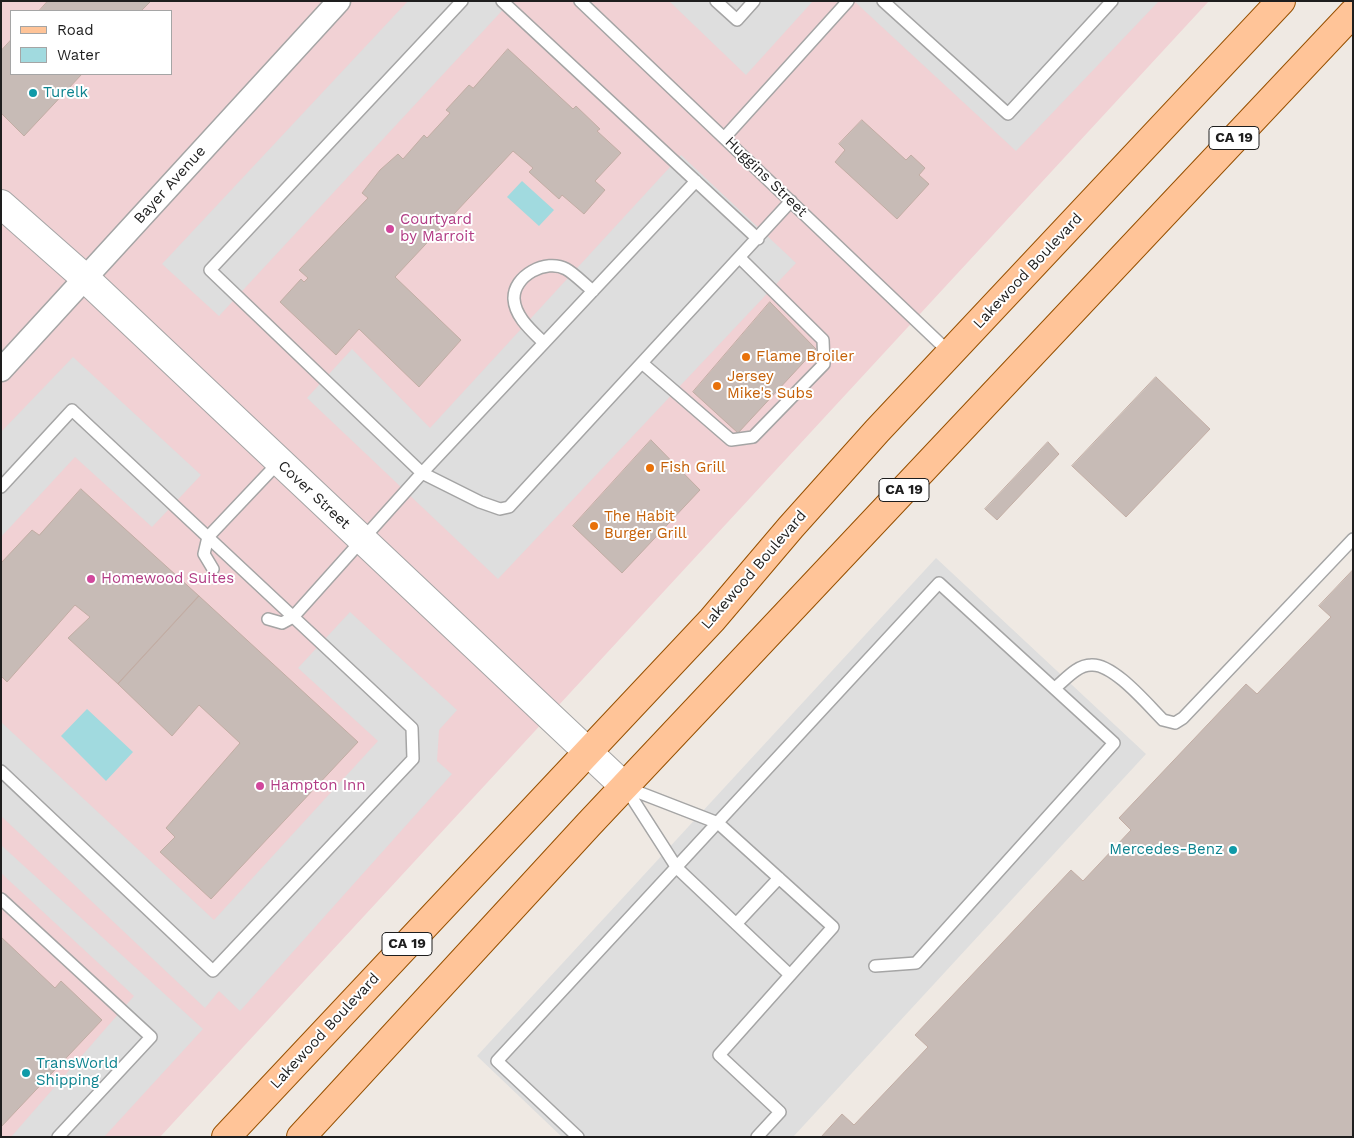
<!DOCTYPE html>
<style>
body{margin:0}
#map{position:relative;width:1354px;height:1138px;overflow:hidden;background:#efe9e3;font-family:"Work Sans",sans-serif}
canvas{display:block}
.frame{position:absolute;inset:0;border:2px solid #1e1e1e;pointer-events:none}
.legend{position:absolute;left:10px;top:10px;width:162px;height:65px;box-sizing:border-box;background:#fff;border:1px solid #a5a5a5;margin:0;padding:6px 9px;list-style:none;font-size:15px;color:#1e1e1e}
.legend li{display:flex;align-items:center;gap:10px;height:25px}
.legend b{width:25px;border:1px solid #a5a5a5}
</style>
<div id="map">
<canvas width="1354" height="1138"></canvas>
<div class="frame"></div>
<ul class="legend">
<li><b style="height:6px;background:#ffc498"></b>Road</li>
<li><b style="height:14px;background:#a1dadf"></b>Water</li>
</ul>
</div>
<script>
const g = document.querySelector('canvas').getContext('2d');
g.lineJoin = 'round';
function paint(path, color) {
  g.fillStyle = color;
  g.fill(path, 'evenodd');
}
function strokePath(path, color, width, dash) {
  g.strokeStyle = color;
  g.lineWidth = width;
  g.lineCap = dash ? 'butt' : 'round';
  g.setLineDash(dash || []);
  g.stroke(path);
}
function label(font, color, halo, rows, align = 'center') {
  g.font = font + ' "Work Sans",sans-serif';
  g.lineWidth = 4;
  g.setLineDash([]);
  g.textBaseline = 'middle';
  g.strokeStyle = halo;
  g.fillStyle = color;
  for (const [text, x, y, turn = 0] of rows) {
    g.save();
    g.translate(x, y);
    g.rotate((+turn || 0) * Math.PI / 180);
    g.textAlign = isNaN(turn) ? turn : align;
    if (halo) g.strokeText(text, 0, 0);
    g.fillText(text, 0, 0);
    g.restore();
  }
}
paint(new Path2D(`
 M1 1H1209L160 1137H1ZM11 11H171V74H11Z`), '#f1d1d4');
paint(new Path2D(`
 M408 1H511L219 316 162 264Z
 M669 1H813L746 75Z
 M854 1H1159L1016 151Z
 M681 155 796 263 498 579 307 398 352 349 430 428Z
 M73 357 201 475 152 527 75 457 1 537V432Z
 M936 558 1146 754 793 1137H562L477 1056Z
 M350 612 457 710 439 730 437 761 452 774 240 1011 219 991 205 1008 1 816V722L214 920 378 741 298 668Z
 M1 845 203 1029 104 1137H11L134 996 1 873Z`), '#dedede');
paint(new Path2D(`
 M522 181 554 210 539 226 507 197Z
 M87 709 133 752 106 781 61 736Z`), '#a1dadf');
const building = new Path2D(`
 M48 1H151L141 11H39Z
 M11 40V74H82L24 136 1 113V51Z
 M508 49 573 109 576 106 600 129 597 131 621 153 595 181 605 190 584 214 562 195 559 199 529 172 533 168 513 151 395 277 461 340 419 387 359 329 336 355 280 302 301 279 304 282 308 278 299 270 368 198 362 193 380 170 398 154 403 159 424 135 427 138 450 113 446 110 469 85 473 88Z
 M862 120 906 160 911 155 925 168 919 175 929 184 897 219 835 162 845 150 839 144Z
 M770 302 816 349 738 433 693 392Z
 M1156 377 1210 429 1126 517 1072 466Z
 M651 440 700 490 622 573 573 526Z
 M1048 442 1059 454 997 520 985 509Z
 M81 489 199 596 118 684 68 638 90 617 75 605 7 682 1 676V563L32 530 39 535Z
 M1353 570V1137H821L842 1114 854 1125 928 1047 915 1035 1071 870 1083 881 1131 830 1119 818 1246 684 1257 694 1331 617 1319 606Z
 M199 596 358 742 211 899 160 852 175 837 166 828 240 743 199 705 172 736 118 684Z
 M1 937 55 988 61 981 102 1020 1 1127Z`);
paint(building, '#c7bbb6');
strokePath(building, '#c2ada4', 1);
const service = new Path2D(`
 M462 1 210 270 422 473 480 502 500 509 509 507 791 201
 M502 1 758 239
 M580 1 950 353
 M716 1 737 20 754 1
 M883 1 1008 114 1112 1
 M725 137 848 1
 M544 343C532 331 515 317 514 299 513 276 546 258 566 269 575 274 584 284 593 291
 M642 363 731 440 753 437 824 364 823 340 740 258
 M1 487 72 410 412 728 413 759 213 971 1 771
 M213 569 204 554 208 537 279 462
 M268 619 282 623 293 617 422 473 696 181
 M1055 688C1065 680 1077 665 1091 665 1113 663 1147 704 1163 720L1175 723 1183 718 1353 539
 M625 787 718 823 833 927 719 1055 780 1112 757 1137
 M625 787 677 868 789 974
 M1 899 151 1037 58 1137
 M736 924 779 878
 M578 1137 497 1061 939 583 1114 743 916 963 875 966`);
const minor = new Path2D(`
 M1 370 339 1`);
const tertiary = new Path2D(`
 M1 204 86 279 625 787`);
const primary = new Path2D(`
 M226 1137 712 620 791 527 877 431 1281 1
 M301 1137 589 824 1353 13`);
strokePath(service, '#a5a5a5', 14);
strokePath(minor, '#a5a5a5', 25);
strokePath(tertiary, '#a5a5a5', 30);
strokePath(primary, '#975000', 30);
strokePath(service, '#fff', 11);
strokePath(minor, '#fff', 22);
strokePath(tertiary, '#fff', 28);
strokePath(primary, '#ffc498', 28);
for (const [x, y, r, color] of [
 [33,93,5,"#0f9aa8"],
 [390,229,5,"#d1479c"],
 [746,357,5,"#e8710a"],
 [717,386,5,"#e8710a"],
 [650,468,5,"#e8710a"],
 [594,526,5,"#e8710a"],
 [91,579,5,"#d1479c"],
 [260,786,5,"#d1479c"],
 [1233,850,5,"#0f9aa8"],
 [26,1073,5,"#0f9aa8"]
]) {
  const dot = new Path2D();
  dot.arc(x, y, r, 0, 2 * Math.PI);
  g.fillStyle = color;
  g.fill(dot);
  strokePath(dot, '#fff', 2);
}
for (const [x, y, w] of [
 [1234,138,50],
 [904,490,50],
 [407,944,50]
]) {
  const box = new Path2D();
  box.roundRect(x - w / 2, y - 11.5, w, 23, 4);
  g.fillStyle = '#fff';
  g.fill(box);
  strokePath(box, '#1e1e1e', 1);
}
label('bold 14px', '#1e1e1e', null, [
 ["CA 19",1234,138],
 ["CA 19",904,490],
 ["CA 19",407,944]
]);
label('15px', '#0d838f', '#fff', [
 ["Turelk",43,93],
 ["Mercedes-Benz",1223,850,"right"],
 ["TransWorld",36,1064],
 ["Shipping",36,1081]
], 'left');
label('15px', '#1e1e1e', '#fff', [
 ["Huggins Street",766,177,44],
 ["Bayer Avenue",170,185,-48],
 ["Lakewood Boulevard",1028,271,-47],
 ["Cover Street",314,495,43],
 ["Lakewood Boulevard",754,570,-49],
 ["Lakewood Boulevard",325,1031,-47]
]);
label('15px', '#b23c85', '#fff', [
 ["Courtyard",400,220],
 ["by Marroit",400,237],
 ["Homewood Suites",101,579],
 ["Hampton Inn",270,786]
], 'left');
label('15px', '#c56008', '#fff', [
 ["Flame Broiler",756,357],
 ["Jersey",727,377],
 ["Mike's Subs",727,394],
 ["Fish Grill",660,468],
 ["The Habit",604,517],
 ["Burger Grill",604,534]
], 'left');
</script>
